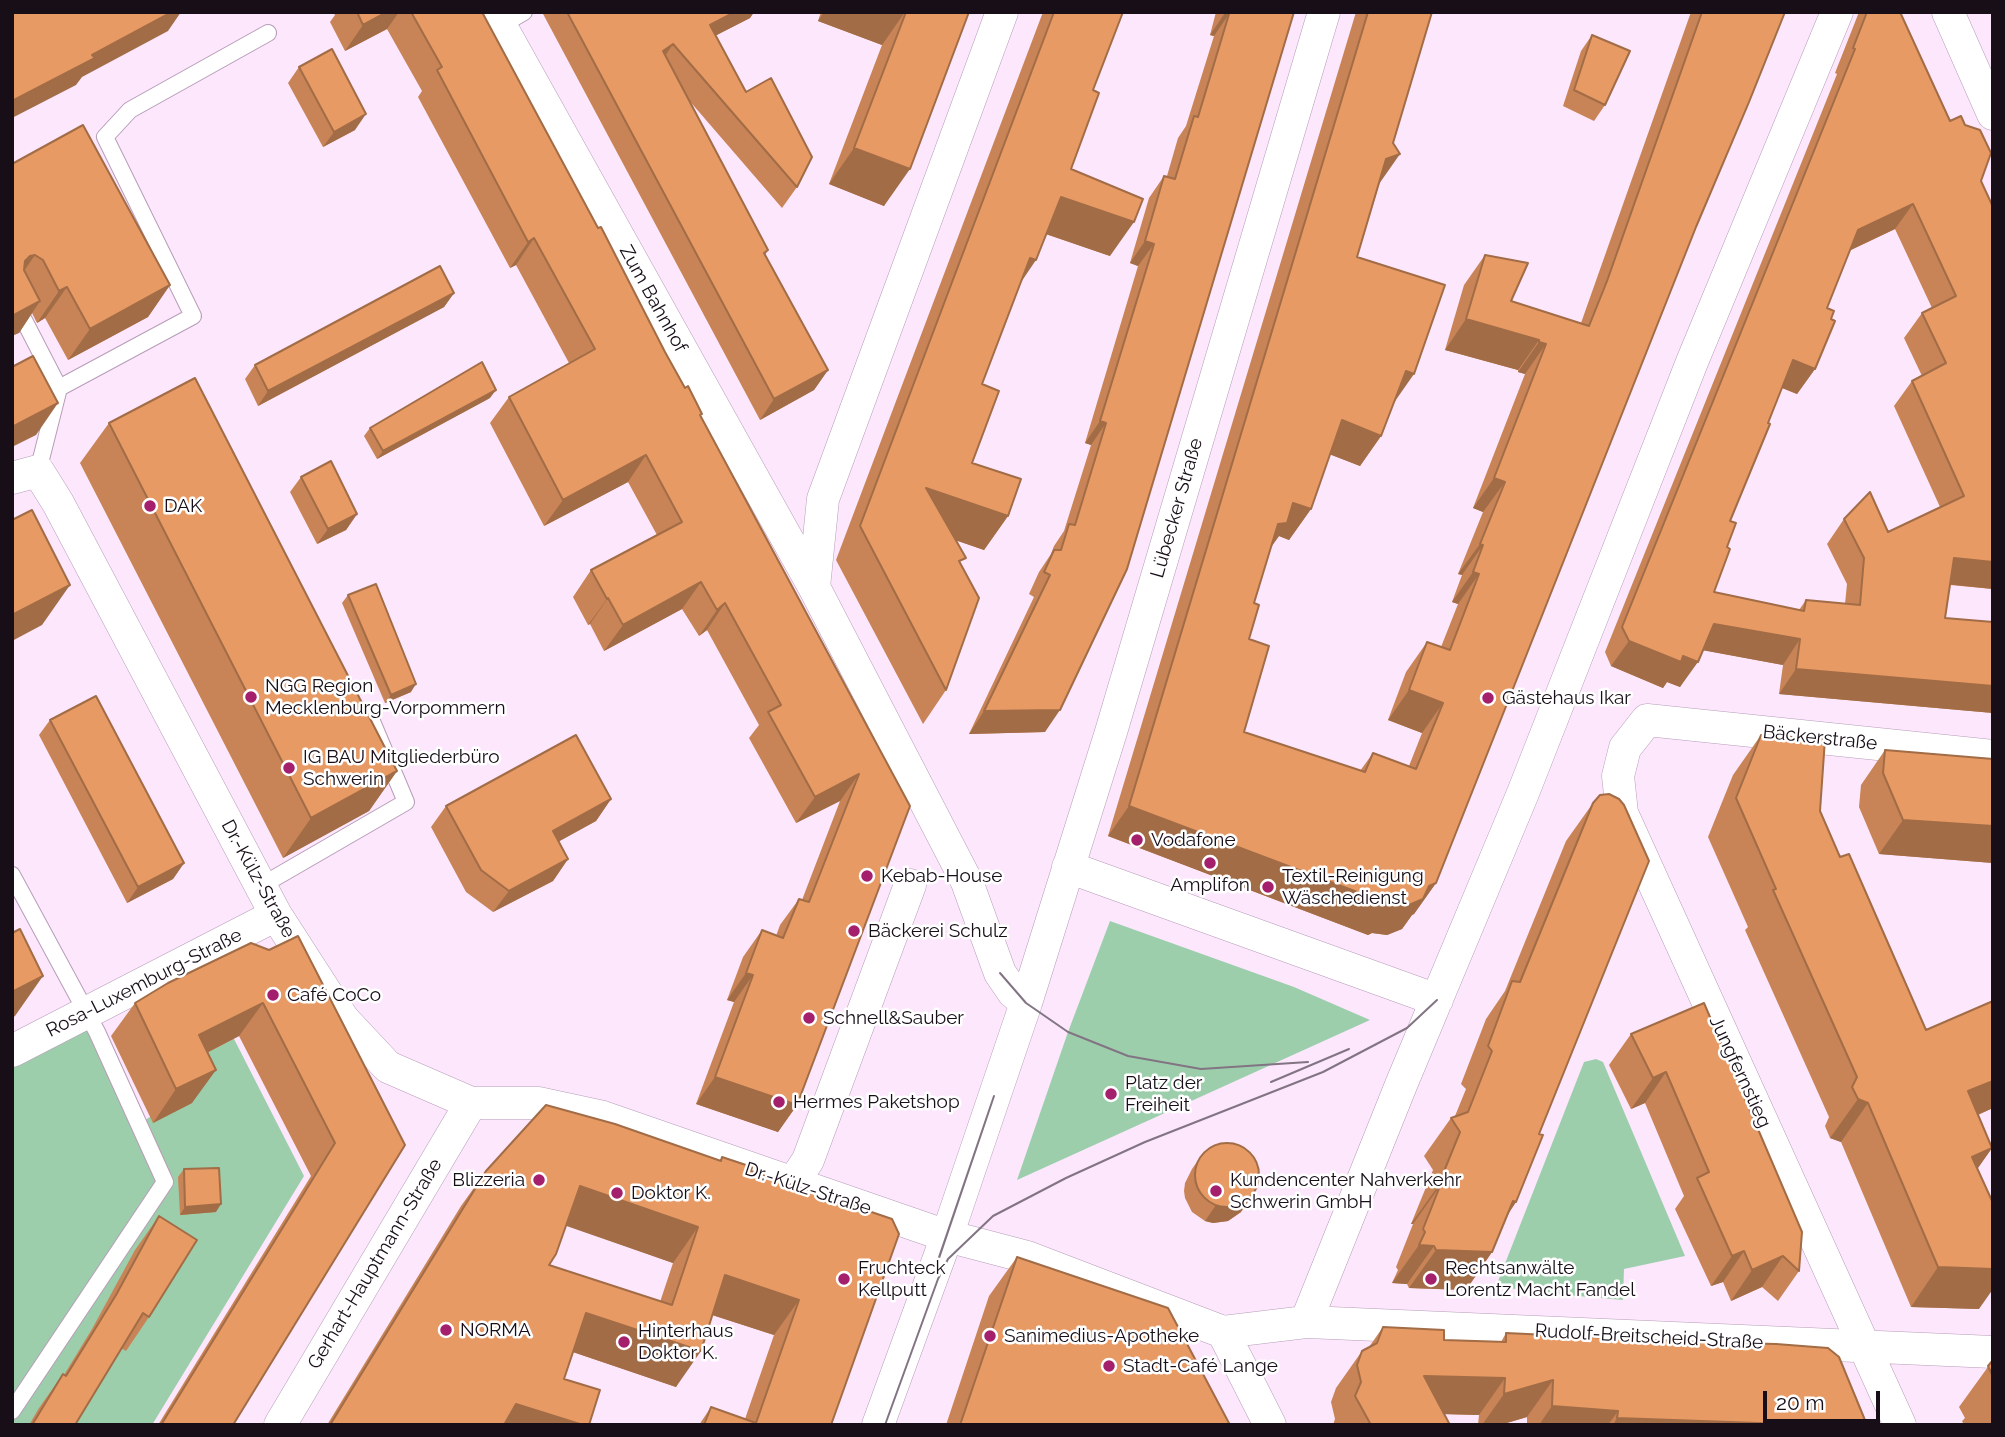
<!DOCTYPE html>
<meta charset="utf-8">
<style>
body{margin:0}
#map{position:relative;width:2005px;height:1437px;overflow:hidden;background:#fce7fd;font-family:Raleway,sans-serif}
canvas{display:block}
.frame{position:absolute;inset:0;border:14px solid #170e18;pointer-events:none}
.scale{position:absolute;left:1763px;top:1391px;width:117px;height:32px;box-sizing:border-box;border:4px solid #170e18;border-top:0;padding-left:9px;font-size:21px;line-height:24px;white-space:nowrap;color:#170e18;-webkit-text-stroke:5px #fff;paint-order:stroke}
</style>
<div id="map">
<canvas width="2005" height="1437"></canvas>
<div class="frame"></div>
<div class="scale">20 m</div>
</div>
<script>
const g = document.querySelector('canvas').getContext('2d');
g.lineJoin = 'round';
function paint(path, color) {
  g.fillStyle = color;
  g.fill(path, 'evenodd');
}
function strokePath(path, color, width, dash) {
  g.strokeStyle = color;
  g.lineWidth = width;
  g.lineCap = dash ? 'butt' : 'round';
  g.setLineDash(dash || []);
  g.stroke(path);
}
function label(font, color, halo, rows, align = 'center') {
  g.font = font + ' Raleway,sans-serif';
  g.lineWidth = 5;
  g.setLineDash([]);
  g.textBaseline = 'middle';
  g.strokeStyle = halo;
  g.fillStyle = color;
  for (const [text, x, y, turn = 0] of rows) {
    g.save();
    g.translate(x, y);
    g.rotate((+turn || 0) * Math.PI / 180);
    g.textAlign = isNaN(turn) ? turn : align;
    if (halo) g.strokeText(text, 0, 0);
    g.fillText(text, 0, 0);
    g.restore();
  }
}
paint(new Path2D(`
 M1110 921 1294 987 1370 1020 1017 1180 1068 1032Z
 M87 1012 145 1120 188 1094 175 1067 233 1037 304 1176 152 1425H12V1051Z
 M1596 1059 1603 1062 1685 1256 1624 1269 1623 1300 1522 1291 1497 1284 1584 1062Z`), '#9dceac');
const lane = new Path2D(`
 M500 26 524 12
 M12 297 59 388 38 471
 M59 388 193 316 105 137 130 110 268 33
 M12 875 97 1032 165 1182 12 1411
 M259 887 406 802 371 719`);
const street = new Path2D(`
 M493 12 814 587 967 882 1000 973 1013 992 1026 1003
 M1948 12 1993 114
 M12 478 38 471 58 503 276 915 343 1019 388 1067 471 1103H538L603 1117 947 1236 1027 1257 1223 1332 1306 1322 1331 1323 1993 1352
 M814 587 823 499 1002 12
 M1068 867 1437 1000
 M12 1051 276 915
 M793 1183 808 1160 910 885
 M1306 1322 1401 1085 1523 793 1692 362 1837 12
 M1223 1332 1270 1425
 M280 1425 471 1103
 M878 1425 947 1236 1026 1003 1111 732 1324 12
 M1900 1425 1622 813 1618 776 1625 748 1647 720 1993 756`);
strokePath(lane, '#b79db7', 18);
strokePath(street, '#b79db7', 33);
strokePath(lane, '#fff', 16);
strokePath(street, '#fff', 32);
strokePath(new Path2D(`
 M1000 973 1026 1003 1068 1032 1128 1056 1201 1069 1308 1062
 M1271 1082 1349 1049
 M935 1269 994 1096 935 1270
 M885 1425 938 1279 948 1259 993 1216 1066 1178 1145 1142 1323 1072 1407 1028 1437 1000`), '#827483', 2);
paint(new Path2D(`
 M333 12H482L910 806 797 1105 778 1132 696 1104 734 1002 727 1000 743 957 762 930 776 936 780 925 799 899 802 900 840 801 796 823 749 738 759 725 707 630 699 636 682 609 604 651 590 624 588 625 573 597 591 570 657 535 628 482 544 526 490 423 509 397 569 363 516 265 510 268 418 97 422 91 387 29 345 51 330 22 335 15Z
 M542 12H754L750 18 715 36 797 187 782 208 687 98 768 250 765 255 828 370 814 390 760 420Z
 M821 12H969L884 206 829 184 882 45 818 21Z
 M1043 12H1123L1093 90 1071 169 1110 256 1046 234 1020 284 982 384 972 463 1008 516 984 550 956 540 961 564 946 690 923 724 836 560Z
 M1216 12H1294L1045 732 969 734 1034 597 1029 594 1039 572 1051 554 1054 546 1064 531 1091 445 1085 443 1138 266 1130 263 1149 198 1164 176H1167L1178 138 1186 126 1214 36 1210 35Z
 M1356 12H1432L1357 257 1393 404 1381 436 1360 466 1330 454 1311 509 1289 540 1279 536 1271 547 1254 603 1249 639 1244 732 1360 771 1373 753 1409 766 1422 733 1388 720 1406 672 1427 642 1441 647 1458 604 1452 602 1462 575 1458 574 1483 512 1473 508 1525 374 1518 372V370L1445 350 1464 285 1485 255 1511 301 1581 323 1691 12H1785L1696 227 1436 883 1414 914 1412 915 1402 929 1387 935 1372 933 1368 935 1108 836Z
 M1859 12H1900L1950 121 1993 207V589L1950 585 1945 618 1993 622V713L1779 694 1783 665 1703 650 1680 687 1667 682 1663 688 1611 666 1605 652 1837 74 1835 73ZM1895 229 1932 308 1922 313 1904 338 1922 376 1912 381 1894 406 1940 507 1888 532 1844 519 1827 544 1847 584 1845 604 1806 600 1799 610 1714 592 1727 547 1730 521 1782 388 1797 394 1815 369 1827 308 1849 251Z
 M1592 35 1605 105 1594 121 1563 106 1581 51Z
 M299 67 355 130 323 147 288 83Z
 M12 164 170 285 148 317 68 360 45 318 37 323 32 313 19 333Z
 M454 293 444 307 258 406 245 379 255 365Z
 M490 398 377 459 364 436 370 428Z
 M109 423 397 771 369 811 283 858 80 463Z
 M301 477 357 514 346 530 317 544 290 492Z
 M348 595 411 692 385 703 342 603Z
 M50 720 184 863 173 879 127 903 39 735Z
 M1761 735 1820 811 1840 857 1926 1030 1993 1108 1978 1115 1992 1148 1977 1169 1979 1309 1911 1307 1841 1142 1830 1138 1825 1126 1829 1117 1745 930 1748 927 1708 837 1733 775Z
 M1885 750 1993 759V863L1879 854 1859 807 1861 785Z
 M611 799 596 821 559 841 568 859 553 881 493 912 466 892 431 827 446 806Z
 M1593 803 1539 1134 1516 1202 1507 1216 1492 1252 1466 1290 1409 1288 1407 1284 1392 1283 1398 1270 1396 1267 1413 1224H1411L1433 1170 1424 1156 1451 1118 1455 1116 1466 1089 1461 1084 1486 1019 1505 991 1566 841Z
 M251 943 405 1145 233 1425H158L311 1176 239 1036 207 1053 192 1103 153 1123 111 1036 135 1003Z
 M1704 1003 1799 1271 1778 1301 1762 1287 1731 1301 1723 1282 1711 1286 1675 1209 1684 1196 1645 1103 1631 1109 1609 1065 1631 1034Z
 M1203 1153 1241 1212 1228 1221 1213 1223 1205 1221 1192 1212 1185 1198 1184 1191 1185 1183 1192 1169Z
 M722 1157 751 1171 892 1219 831 1425H699L711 1407 745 1419 774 1335 712 1315 676 1387 573 1352 564 1379 589 1425H327L461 1206 486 1171 720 1160ZM566 1225 673 1263 660 1302 549 1265Z
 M184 1169 216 1212 180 1215 178 1177Z
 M159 1216 149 1317 126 1351 121 1348 75 1425H29L39 1408 63 1374 64 1375 92 1329 135 1250Z
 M1017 1257 1230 1425H946L989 1296Z
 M1383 1327 1444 1340 1501 1342 1506 1333 1867 1425H1527V1417L1500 1425H1478L1479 1415 1444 1414 1450 1425H1333L1335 1419 1331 1402 1336 1388 1362 1351 1369 1347Z
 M1993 1360V1425H1964L1962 1421 1965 1418 1959 1407Z`), '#c88456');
paint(new Path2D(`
 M172 12H181L168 31 82 77 76 85 12 118V101L92 55Z
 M387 12H399L387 29 345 51 363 25Z
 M735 12H754L750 18 695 46 710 25Z
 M824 12H905L882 45 818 21Z
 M1225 13 1229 14 1214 36 1210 35Z
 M673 44 659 65 663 51Z
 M366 114 355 130 323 147 334 132Z
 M854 148 910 169 884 206 829 184Z
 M1400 154 1379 184 1386 159Z
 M1061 197 1134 222 1110 256 1037 231Z
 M1913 204 1895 229 1840 255 1858 230Z
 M534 238 516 265 510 268 528 242Z
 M1145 241 1154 244 1138 266 1130 263Z
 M35 255 13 287 25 261 30 256Z
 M1030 258 1036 260 1013 294Z
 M170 285 148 317 68 360 90 329Z
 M67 287 45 318 37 323 59 291Z
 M454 293 444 307 258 406 268 391Z
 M40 301 19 333 12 336V316Z
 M1466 319 1539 340 1518 370 1445 350Z
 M1539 342 1546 344 1525 374 1518 372Z
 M1793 360 1815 369 1797 394 1775 385Z
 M828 370 814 390 760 420 774 399Z
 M1406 371 1414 374 1393 404Z
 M496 390 490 398 377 459 383 451Z
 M58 403 36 435 12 447V427Z
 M1342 420 1381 436 1360 466 1321 451Z
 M1100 421 1106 423 1091 445 1085 443Z
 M646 455 628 482 544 526 563 500Z
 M1494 478 1505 482 1483 512 1473 508Z
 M926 488 1008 516 984 550 902 522Z
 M1293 503 1311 509 1289 540 1279 536 1266 554 1278 524Z
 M357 514 346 530 317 544 328 529Z
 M1480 544 1483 545 1462 575 1458 574Z
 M1954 558 1993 562V589L1936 583Z
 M1473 572 1479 574 1458 604 1452 602Z
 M701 582 682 609 604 651 623 625Z
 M70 585 42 625 12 641V615Z
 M608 598 590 624 588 625 607 599Z
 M725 603 707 630 699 636 717 610Z
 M1714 624 1800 639 1783 665 1696 649Z
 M1629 641 1683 656 1698 662 1680 687 1667 682 1663 688 1611 666Z
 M1796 669 1993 686V713L1779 694Z
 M416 684 411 692 385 703 391 695Z
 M1409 690 1443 703 1422 733 1388 720Z
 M1060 710 1045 732 969 734 984 711Z
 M397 771 369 811 283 858 311 818Z
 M859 774 840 801 796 823 815 797Z
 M611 799 596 821 538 853 553 831Z
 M1129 806 1429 886 1436 883 1414 914 1412 915 1402 929 1387 935 1372 933 1368 935 1108 836Z
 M1903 820 1993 826V863L1879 854Z
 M568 859 553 881 493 912 509 891Z
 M184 863 173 879 127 903 138 887Z
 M746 973 753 975 734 1002 727 1000Z
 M43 976 15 1016 12 1018V992Z
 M263 1003 239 1036 175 1069 199 1035Z
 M216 1070 192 1103 153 1123 176 1089Z
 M1666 1072 1645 1103 1631 1109 1653 1078Z
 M715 1077 797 1105 778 1132 696 1104Z
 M1993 1081V1108L1940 1131 1968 1091Z
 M1858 1099 1868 1103 1841 1142 1830 1138Z
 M1992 1148 1964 1188 1972 1157Z
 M580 1186 698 1227 673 1263 555 1222Z
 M1438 1186H1440L1413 1224H1411Z
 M1252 1196 1241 1212 1228 1221 1213 1223 1205 1221 1216 1205Z
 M1513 1201 1516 1202 1490 1240Z
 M221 1204 216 1212 180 1215 185 1207Z
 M1419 1245 1434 1246 1407 1284 1392 1283Z
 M1436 1250 1492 1252 1466 1290 1409 1288Z
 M1744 1251 1723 1282 1711 1286 1732 1256Z
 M1783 1256 1762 1287 1731 1301 1752 1270Z
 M1993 1262V1289L1979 1309 1911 1307 1938 1267Z
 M725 1275 799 1300 774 1335 700 1311Z
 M586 1313 701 1351 676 1387 561 1348Z
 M1424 1376 1505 1378 1479 1415 1398 1413Z
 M1553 1380 1527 1417 1500 1425H1482L1504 1394Z
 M516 1404 583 1425H502Z
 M1552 1406 1618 1411 1608 1425H1539Z
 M1617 1418 1815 1425H1613Z`), '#a26c46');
const building = new Path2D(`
 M12 12H172L92 55 95 58 12 101Z
 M357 12H387L363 25Z
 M411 12H482L598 228 601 227 665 352 685 388 688 386 702 414 700 415 910 806 797 1105 715 1077 753 975 746 973 762 930 783 938 799 899 809 902 859 774 815 797 768 712 781 705 725 603 717 610 701 582 623 625 608 598 607 599 591 570 682 522 646 455 563 500 509 397 595 349 534 238 528 242 437 70 442 67Z
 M567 12H735L710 25 746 92 771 78 812 157 797 187 673 44 663 51 768 250 764 253 828 370 774 399Z
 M906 12H969L910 169 854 148Z
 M1054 12H1123L1093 90 1099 93 1071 169 1143 199 1134 222 1061 197 1036 260 1030 258 982 384 999 391 972 463 1021 479 1008 516 926 488 966 558 959 561 979 598 946 690 860 526Z
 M1226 12H1294L1127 569 1060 710 984 711 1050 575 1044 572 1054 550H1061L1069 524 1075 525 1106 423 1100 421 1154 244 1145 241 1164 176 1175 179 1194 116 1198 117 1229 14Z
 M1368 12H1432L1393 143 1400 154 1386 159 1357 257 1445 285 1414 374 1406 371 1381 436 1342 420 1311 509 1293 503 1287 523 1278 524 1254 603 1259 605 1249 639 1269 646 1244 732 1365 772 1373 753 1416 769 1443 703 1409 690 1427 642 1450 650 1479 574 1473 572 1483 545 1480 544 1505 482 1494 478 1546 344 1539 342V340L1466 319 1485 255 1528 263 1511 301 1589 326 1607 281 1702 12H1785L1749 102 1696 227 1436 883 1429 886 1423 899 1409 905 1394 902 1389 904 1129 806Z
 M1867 12H1900L1950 121 1961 116 1965 125 1980 130 1991 153 1981 181 1993 207V562L1954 558 1945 618 1993 622V686L1796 669 1800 639 1714 624 1698 662 1683 656 1681 662 1629 641 1622 627 1855 49 1853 48ZM1913 204 1956 296 1922 313 1946 363 1912 381 1964 496 1888 532 1870 492 1844 519 1864 558 1860 605 1806 600 1804 611 1714 592 1730 549 1727 547 1736 523 1730 521 1770 424 1768 423 1793 360 1815 369 1835 321 1831 319 1834 311 1827 308 1858 230Z
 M1592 35 1630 51 1605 105 1574 90Z
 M332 49 366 114 334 132 299 67Z
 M83 125 170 285 90 329 67 287 59 291 43 260 35 255 30 256 25 261 24 270 40 301 12 316V164Z
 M440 266 454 293 268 391 255 365Z
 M33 356 58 403 12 427V367Z
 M482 362 496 390 383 451 370 428Z
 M195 378 397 771 311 818 109 423Z
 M331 461 357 514 328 529 301 477Z
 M32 510 70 585 12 615V520Z
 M376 584 416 684 391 695 348 595Z
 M96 696 184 863 138 887 50 720Z
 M576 735 611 799 553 831 568 859 509 891 481 870 446 806Z
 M1761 735 1825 739 1820 811 1840 857 1849 854 1926 1030 1993 1001V1081L1968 1091 1992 1148 1972 1157 1993 1203V1269L1938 1267 1868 1103 1858 1099 1852 1087 1857 1077 1773 890 1776 889 1736 798Z
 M1885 750 1993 759V826L1903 820 1883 773Z
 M1609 794 1619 799 1624 805 1649 861 1539 1134 1543 1135 1516 1202 1513 1201 1492 1252 1436 1250 1434 1246 1419 1245 1425 1232 1423 1229 1440 1186H1438L1460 1132 1451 1118 1468 1112 1492 1051 1488 1046 1512 981 1520 982 1593 803 1600 795Z
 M20 929 43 976 12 992V933Z
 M298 936 405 1145 233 1425H161L335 1143 263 1003 199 1035 216 1070 176 1089 135 1003 168 983 251 943 269 950Z
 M1704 1003 1802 1232 1799 1271 1783 1256 1752 1270 1744 1251 1732 1256 1697 1178 1709 1172 1666 1072 1653 1078 1631 1034Z
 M546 1105 615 1124 721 1161 722 1157 752 1167 751 1171 892 1219 899 1234 831 1425H704L711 1407 756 1423 799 1300 725 1275 701 1351 586 1313 564 1379 600 1390 589 1425H583L516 1404 504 1425H330L486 1171ZM580 1186 698 1227 672 1305 549 1265 556 1254Z
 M1195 1175a32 32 0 1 1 64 0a32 32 0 1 1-64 0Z
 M219 1168 221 1204 185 1207 184 1169Z
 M159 1216 197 1240 149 1317 143 1313 75 1425H32L63 1374 66 1376 116 1295Z
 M1017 1257 1168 1308 1230 1425H960Z
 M1383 1327 1444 1330V1340L1506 1342V1333L1699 1342 1776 1344 1828 1348 1839 1357 1867 1425H1815L1617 1418 1618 1411 1552 1406 1553 1380 1504 1394 1505 1378 1424 1376 1450 1425H1371L1355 1396 1361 1382 1357 1365 1362 1351 1377 1343Z
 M1993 1360V1377L1988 1366Z`);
paint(building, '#e89a64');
strokePath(building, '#a26c46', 2);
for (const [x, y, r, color] of [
 [150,506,7,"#a4206c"],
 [251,697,7,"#a4206c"],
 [1488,698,7,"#a4206c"],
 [289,768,7,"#a4206c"],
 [1137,840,7,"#a4206c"],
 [1210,863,7,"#a4206c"],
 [867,876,7,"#a4206c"],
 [1268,887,7,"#a4206c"],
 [854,931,7,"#a4206c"],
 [273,995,7,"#a4206c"],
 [809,1018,7,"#a4206c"],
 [1111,1094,7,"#a4206c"],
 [779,1102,7,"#a4206c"],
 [539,1180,7,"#a4206c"],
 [1216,1191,7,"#a4206c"],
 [617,1193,7,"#a4206c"],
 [844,1279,7,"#a4206c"],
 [1431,1279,7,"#a4206c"],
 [446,1330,7,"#a4206c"],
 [990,1336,7,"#a4206c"],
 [624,1342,7,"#a4206c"],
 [1109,1366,7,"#a4206c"]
]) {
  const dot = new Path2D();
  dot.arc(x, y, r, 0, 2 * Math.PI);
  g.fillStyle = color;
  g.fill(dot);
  strokePath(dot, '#fff', 2.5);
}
label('19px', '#170e18', '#fff', [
 ["Zum Bahnhof",653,299,61],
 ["Lübecker Straße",1177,508,-74],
 ["Bäckerstraße",1820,738,6],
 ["Dr.-Külz-Straße",258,879,61],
 ["Rosa-Luxemburg-Straße",144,983,-27],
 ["Jungfernstieg",1740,1072,65],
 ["Dr.-Külz-Straße",808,1189,18],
 ["Gerhart-Hauptmann-Straße",375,1264,-59],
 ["Rudolf-Breitscheid-Straße",1649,1337,3]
]);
label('19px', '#170e18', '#fff', [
 ["DAK",164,506],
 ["NGG Region",265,686],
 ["Mecklenburg-Vorpommern",265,708],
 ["Gästehaus Ikar",1502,698],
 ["IG BAU Mitgliederbüro",303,757],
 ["Schwerin",303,779],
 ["Vodafone",1151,840],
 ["Kebab-House",881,876],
 ["Textil-Reinigung",1282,876],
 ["Wäschedienst",1282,898],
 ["Amplifon",1210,885,"center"],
 ["Bäckerei Schulz",868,931],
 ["Café CoCo",287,995],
 ["Schnell&Sauber",823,1018],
 ["Platz der",1125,1083],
 ["Freiheit",1125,1105],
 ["Hermes Paketshop",793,1102],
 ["Blizzeria",525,1180,"right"],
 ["Kundencenter Nahverkehr",1230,1180],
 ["Schwerin GmbH",1230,1202],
 ["Doktor K.",631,1193],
 ["Fruchteck",858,1268],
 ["Kellputt",858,1290],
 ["Rechtsanwälte",1445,1268],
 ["Lorentz Macht Fandel",1445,1290],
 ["NORMA",460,1330],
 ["Hinterhaus",638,1331],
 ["Doktor K.",638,1353],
 ["Sanimedius-Apotheke",1004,1336],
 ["Stadt-Café Lange",1123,1366]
], 'left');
</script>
